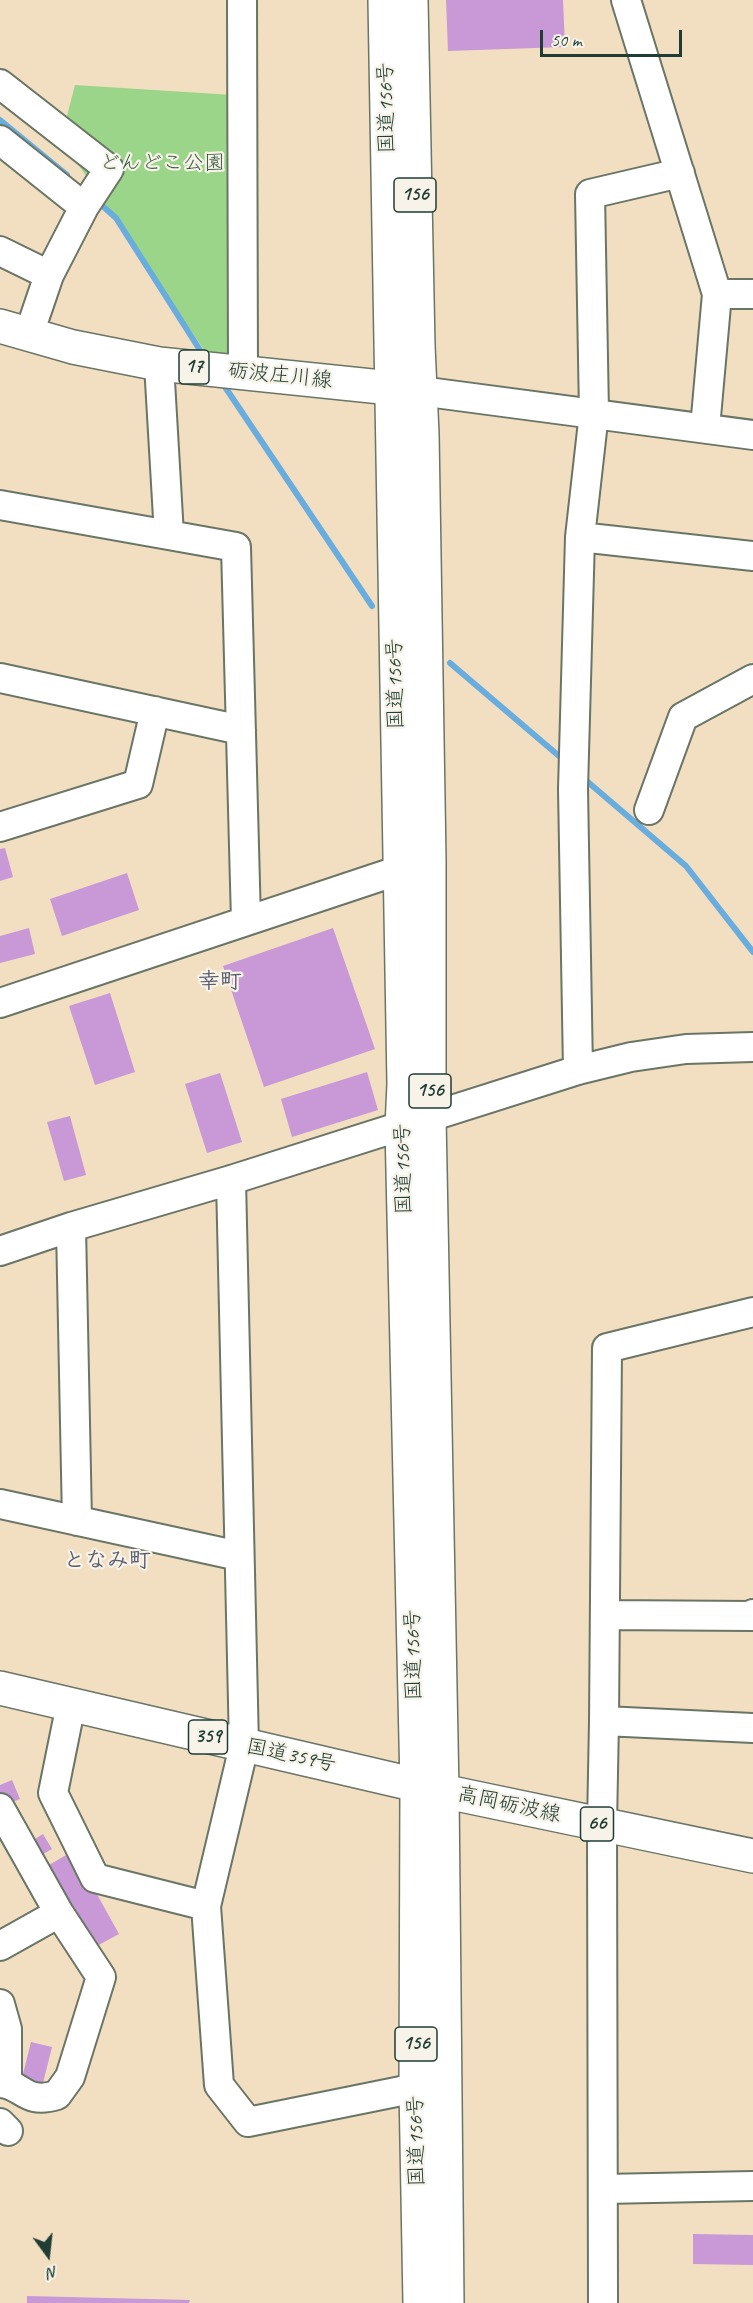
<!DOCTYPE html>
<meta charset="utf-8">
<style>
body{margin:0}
#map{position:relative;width:753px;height:2303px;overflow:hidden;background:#f2dec1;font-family:Caveat,sans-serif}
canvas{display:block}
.north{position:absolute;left:18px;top:2225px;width:60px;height:60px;-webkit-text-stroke:4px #f7f3e8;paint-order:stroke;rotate:165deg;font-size:16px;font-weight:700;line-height:24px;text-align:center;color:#1f3d34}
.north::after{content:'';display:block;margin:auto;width:21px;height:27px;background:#1f3d34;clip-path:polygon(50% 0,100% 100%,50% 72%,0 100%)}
.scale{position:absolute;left:540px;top:30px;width:142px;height:27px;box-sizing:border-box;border:3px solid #1f3d34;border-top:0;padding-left:8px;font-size:18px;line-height:21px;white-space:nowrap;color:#1f3d34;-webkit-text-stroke:4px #f7f3e8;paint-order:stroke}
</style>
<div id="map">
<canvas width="753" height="2303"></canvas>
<div class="north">N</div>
<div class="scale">50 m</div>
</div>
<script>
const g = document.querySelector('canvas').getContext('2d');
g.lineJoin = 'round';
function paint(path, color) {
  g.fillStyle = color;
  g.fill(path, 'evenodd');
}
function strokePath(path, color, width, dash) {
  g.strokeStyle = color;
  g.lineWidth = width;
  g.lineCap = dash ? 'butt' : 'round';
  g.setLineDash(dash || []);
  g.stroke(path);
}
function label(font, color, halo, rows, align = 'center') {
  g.font = font + ' Caveat,"Klee One",sans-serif';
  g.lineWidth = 4.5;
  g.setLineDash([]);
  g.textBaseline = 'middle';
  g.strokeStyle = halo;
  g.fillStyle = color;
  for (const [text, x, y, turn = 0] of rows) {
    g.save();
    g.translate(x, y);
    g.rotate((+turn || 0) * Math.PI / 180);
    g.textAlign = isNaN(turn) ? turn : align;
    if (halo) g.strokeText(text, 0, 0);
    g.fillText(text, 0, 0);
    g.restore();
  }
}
paint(new Path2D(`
 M75 85 233 95 235 358 215 366 61 139Z`), '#9bd589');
strokePath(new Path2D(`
 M0 120 67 175
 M97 201 116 218 205 358
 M221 381 372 606
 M450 663 566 762
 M582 777 686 866 753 952`), '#69adde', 6);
paint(new Path2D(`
 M446 0H563L565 47 448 51Z
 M5 848 13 877 0 881V849Z
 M127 873 139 910 62 936 50 899Z
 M29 928 35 954 0 963V936Z
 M333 928 375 1049 264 1087 223 966Z
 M110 993 135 1072 95 1085 69 1006Z
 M367 1072 378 1110 292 1137 281 1099Z
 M220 1073 242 1142 207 1153 185 1084Z
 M70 1116 86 1175 64 1181 47 1122Z
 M12 1780 20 1799 5 1805 0 1792V1785Z
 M43 1834 52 1849 38 1857 30 1842Z
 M73 1851 119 1934 95 1947 51 1879 55 1877 49 1865Z
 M31 2042 52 2047 43 2083 22 2078Z
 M693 2234 753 2235V2265L693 2264Z
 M27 2296 190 2300 189 2303H27Z`), '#c999d7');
const minor = new Path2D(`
 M242 0 243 372
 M626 0 717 294 705 428
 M0 84 109 169 84 207
 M0 140 84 207 49 275 29 334
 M0 251 49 275
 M717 294H753
 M159 364 169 535
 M420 391 753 435
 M0 505 236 547 246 921
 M580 537 753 556
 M0 678 241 730
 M649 810 683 717 753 679
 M0 827 138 784 155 711
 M0 1003 421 863
 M578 1070 573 789 580 537 594 413 590 194 680 173
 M231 1180 244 1746 206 1906 219 2085 248 2122 416 2088
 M71 1227 77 1521
 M0 1251 71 1227 231 1180 578 1070 631 1057 686 1049 753 1047
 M0 1504 239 1556
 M605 1615 753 1616V1614
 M71 1704 53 1793 95 1878 206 1906
 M604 1721 607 1348 753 1312
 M0 1808 59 1913 101 1977 70 2077 57 2095C24 2105 23 2084 0 2083
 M0 1946 59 1913
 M0 2004 7 2029V2083
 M0 2123 8 2131
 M603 2189 753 2186
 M603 2303 602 1825 604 1721 753 1728`);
const major = new Path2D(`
 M0 326 73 347 159 364 420 391
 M442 1791 753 1856`);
const highway = new Path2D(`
 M385 0 404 1084 402 1127 417 1785 416 2088 420 2303
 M411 0 418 346 422 434 429 860V1117L442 1791 447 2303
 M0 1688 438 1790`);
strokePath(minor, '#697565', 32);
strokePath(major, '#697565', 36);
strokePath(highway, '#697565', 36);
strokePath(minor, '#fff', 28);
strokePath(major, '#fff', 33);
strokePath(highway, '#fff', 33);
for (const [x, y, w] of [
 [415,195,42],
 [194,367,30],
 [430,1091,42],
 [208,1737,39],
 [597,1824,33],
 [416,2044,42]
]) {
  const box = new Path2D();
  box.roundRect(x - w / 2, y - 17, w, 34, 4.5);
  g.fillStyle = '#f7f3e8';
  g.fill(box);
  strokePath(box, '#1f3d34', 1.5);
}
label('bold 20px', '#1f3d34', null, [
 ["156",415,195],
 ["17",194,367],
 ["156",430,1091],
 ["359",208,1737],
 ["66",597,1824],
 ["156",416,2044]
]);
label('21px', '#1f3d34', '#f7f3e8', [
 ["国道156号",387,108,-91],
 ["砺波庄川線",280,376,6],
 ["国道156号",396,684,-91],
 ["国道156号",404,1169,-91],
 ["国道156号",414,1655,-91],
 ["国道359号",291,1756,12],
 ["高岡砺波線",509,1805,12],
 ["国道156号",417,2141,-91]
]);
label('21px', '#385b45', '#f7f3e8', [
 ["どんどこ公園",162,163]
]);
label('bold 22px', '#5a5d6d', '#f7f3e8', [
 ["幸町",220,982],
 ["となみ町",107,1561]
]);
</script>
